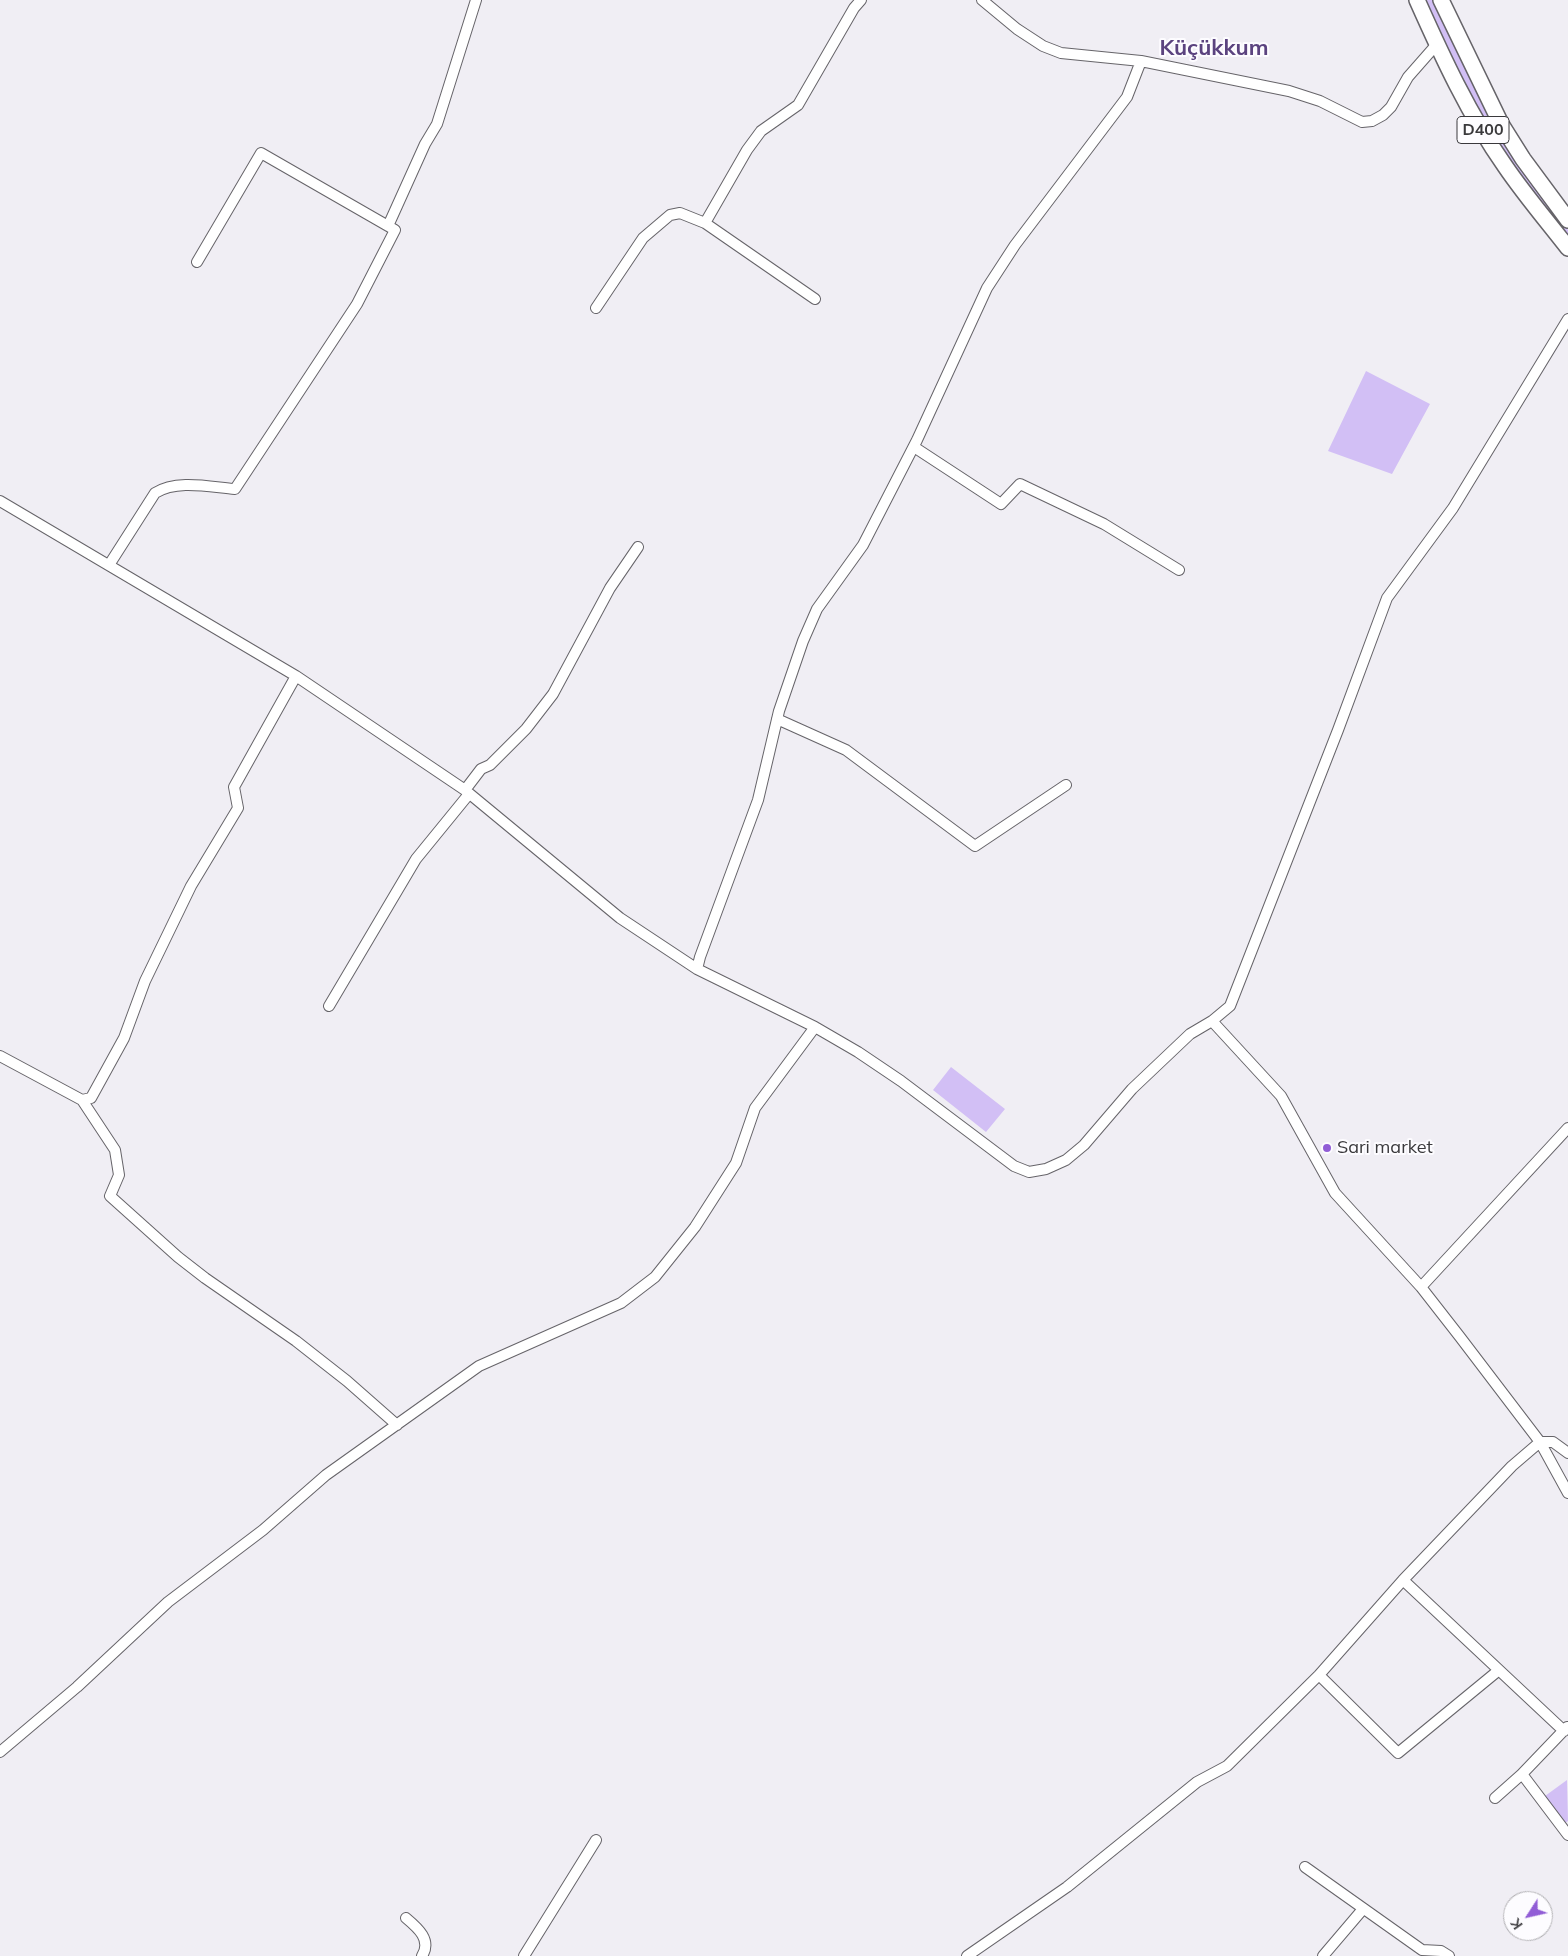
<!DOCTYPE html>
<meta charset="utf-8">
<style>
body{margin:0}
#map{position:relative;width:1568px;height:1956px;overflow:hidden;background:#f0eef4;font-family:Mulish,sans-serif}
canvas{display:block}
.north{position:absolute;left:1503px;top:1891px;width:50px;height:50px;box-sizing:border-box;background:#fdfcff;border:1px solid #afaeb1;border-radius:50%;rotate:235deg;font-size:14px;font-weight:700;line-height:20px;text-align:center;color:#3a393c}
.north::after{content:'';display:block;margin:auto;width:18px;height:22px;background:#915dd6;clip-path:polygon(50% 0,100% 100%,50% 72%,0 100%)}
</style>
<div id="map">
<canvas width="1568" height="1956"></canvas>
<div class="north">K</div>
</div>
<script>
const g = document.querySelector('canvas').getContext('2d');
g.lineJoin = 'round';
function paint(path, color) {
  g.fillStyle = color;
  g.fill(path, 'evenodd');
}
function strokePath(path, color, width, dash) {
  g.strokeStyle = color;
  g.lineWidth = width;
  g.lineCap = dash ? 'butt' : 'round';
  g.setLineDash(dash || []);
  g.stroke(path);
}
function label(font, color, halo, rows, align = 'center') {
  g.font = font + ' Mulish,sans-serif';
  g.lineWidth = 4;
  g.setLineDash([]);
  g.textBaseline = 'middle';
  g.strokeStyle = halo;
  g.fillStyle = color;
  for (const [text, x, y, turn = 0] of rows) {
    g.save();
    g.translate(x, y);
    g.rotate((+turn || 0) * Math.PI / 180);
    g.textAlign = isNaN(turn) ? turn : align;
    if (halo) g.strokeText(text, 0, 0);
    g.fillText(text, 0, 0);
    g.restore();
  }
}
paint(new Path2D(`
 M1426 0H1435L1519 162 1568 230V239C1542 206 1516 173 1494 137 1467 93 1446 47 1426 0Z
 M1366 371 1430 404 1392 474 1328 451Z
 M951 1067 1005 1109 986 1132 933 1090Z
 M1567 1780 1568 1821 1565 1823 1545 1796Z`), '#d2bff5');
const minor = new Path2D(`
 M982 0 1017 29 1043 46 1061 53 1141 61 1289 91 1320 101 1362 122 1372 121 1383 115 1391 107 1408 77 1437 44
 M705 223 747 150 761 131 798 105 854 8 861 0
 M388 226 425 144 437 124 476 0
 M596 308 643 238 670 215 680 213 705 223 815 299
 M914 447 1001 504 1020 484 1104 524 1179 570
 M0 501 296 676 465 790 620 918 697 969 815 1027 858 1052 901 1081 1014 1166 1029 1172 1046 1169 1066 1160 1084 1145 1132 1089 1190 1034 1212 1021 1230 1006 1338 730 1387 598 1453 508 1568 319
 M109 565 155 493C177 479 210 487 235 489L357 304 395 230 261 153 197 262
 M777 719 846 750 975 846 1066 785
 M465 790 481 769 490 765 526 729 553 694 610 588 638 547
 M697 969 700 957 758 800 779 711 803 641 817 609 863 545 917 440 987 288 1015 245 1127 97 1141 61
 M329 1006 416 859 469 794
 M1212 1021 1281 1096 1335 1193 1421 1287 1460 1337 1540 1442 1568 1493
 M0 1056 82 1100 91 1098 124 1038 145 981 191 886 238 808 234 787 296 676
 M82 1100 115 1150 119 1175 110 1196 178 1257 205 1278 296 1341 347 1381 397 1425
 M1421 1287 1568 1128
 M1403 1580 1564 1731
 M1319 1675 1398 1753 1499 1670
 M1567 1727 1522 1774 1568 1835
 M0 1752 77 1687 168 1602 263 1530 326 1475 479 1366 621 1303 655 1277 695 1227 736 1163 755 1108 815 1027
 M1495 1798 1522 1774
 M1305 1867 1422 1950 1441 1951 1449 1956
 M406 1918C418 1928 432 1940 422 1956
 M524 1956 596 1840
 M967 1956 1067 1887 1197 1782 1227 1766 1319 1675 1403 1580 1512 1466 1540 1442H1553L1568 1453
 M1323 1956 1363 1909`);
const highway = new Path2D(`
 M1417 0C1442 56 1469 115 1505 166 1524 194 1547 221 1568 248
 M1441 0 1501 124 1523 159 1568 220`);
strokePath(minor, '#666469', 12);
strokePath(highway, '#666469', 18);
strokePath(minor, '#fff', 10);
strokePath(highway, '#fff', 15);
for (const [x, y, r, color] of [
 [1327,1148,5,"#915dd6"]
]) {
  const dot = new Path2D();
  dot.arc(x, y, r, 0, 2 * Math.PI);
  g.fillStyle = color;
  g.fill(dot);
  strokePath(dot, '#fdfcff', 2);
}
for (const [x, y, w] of [
 [1483,130,52]
]) {
  const box = new Path2D();
  box.roundRect(x - w / 2, y - 13.5, w, 27, 4);
  g.fillStyle = '#fdfcff';
  g.fill(box);
  strokePath(box, '#3a393c', 1);
}
label('bold 16px', '#3a393c', null, [
 ["D400",1483,130]
]);
label('18px', '#3a393c', '#fdfcff', [
 ["Sari market",1337,1148]
], 'left');
label('bold 22px', '#5b437f', '#fdfcff', [
 ["Küçükkum",1214,48]
]);
</script>
